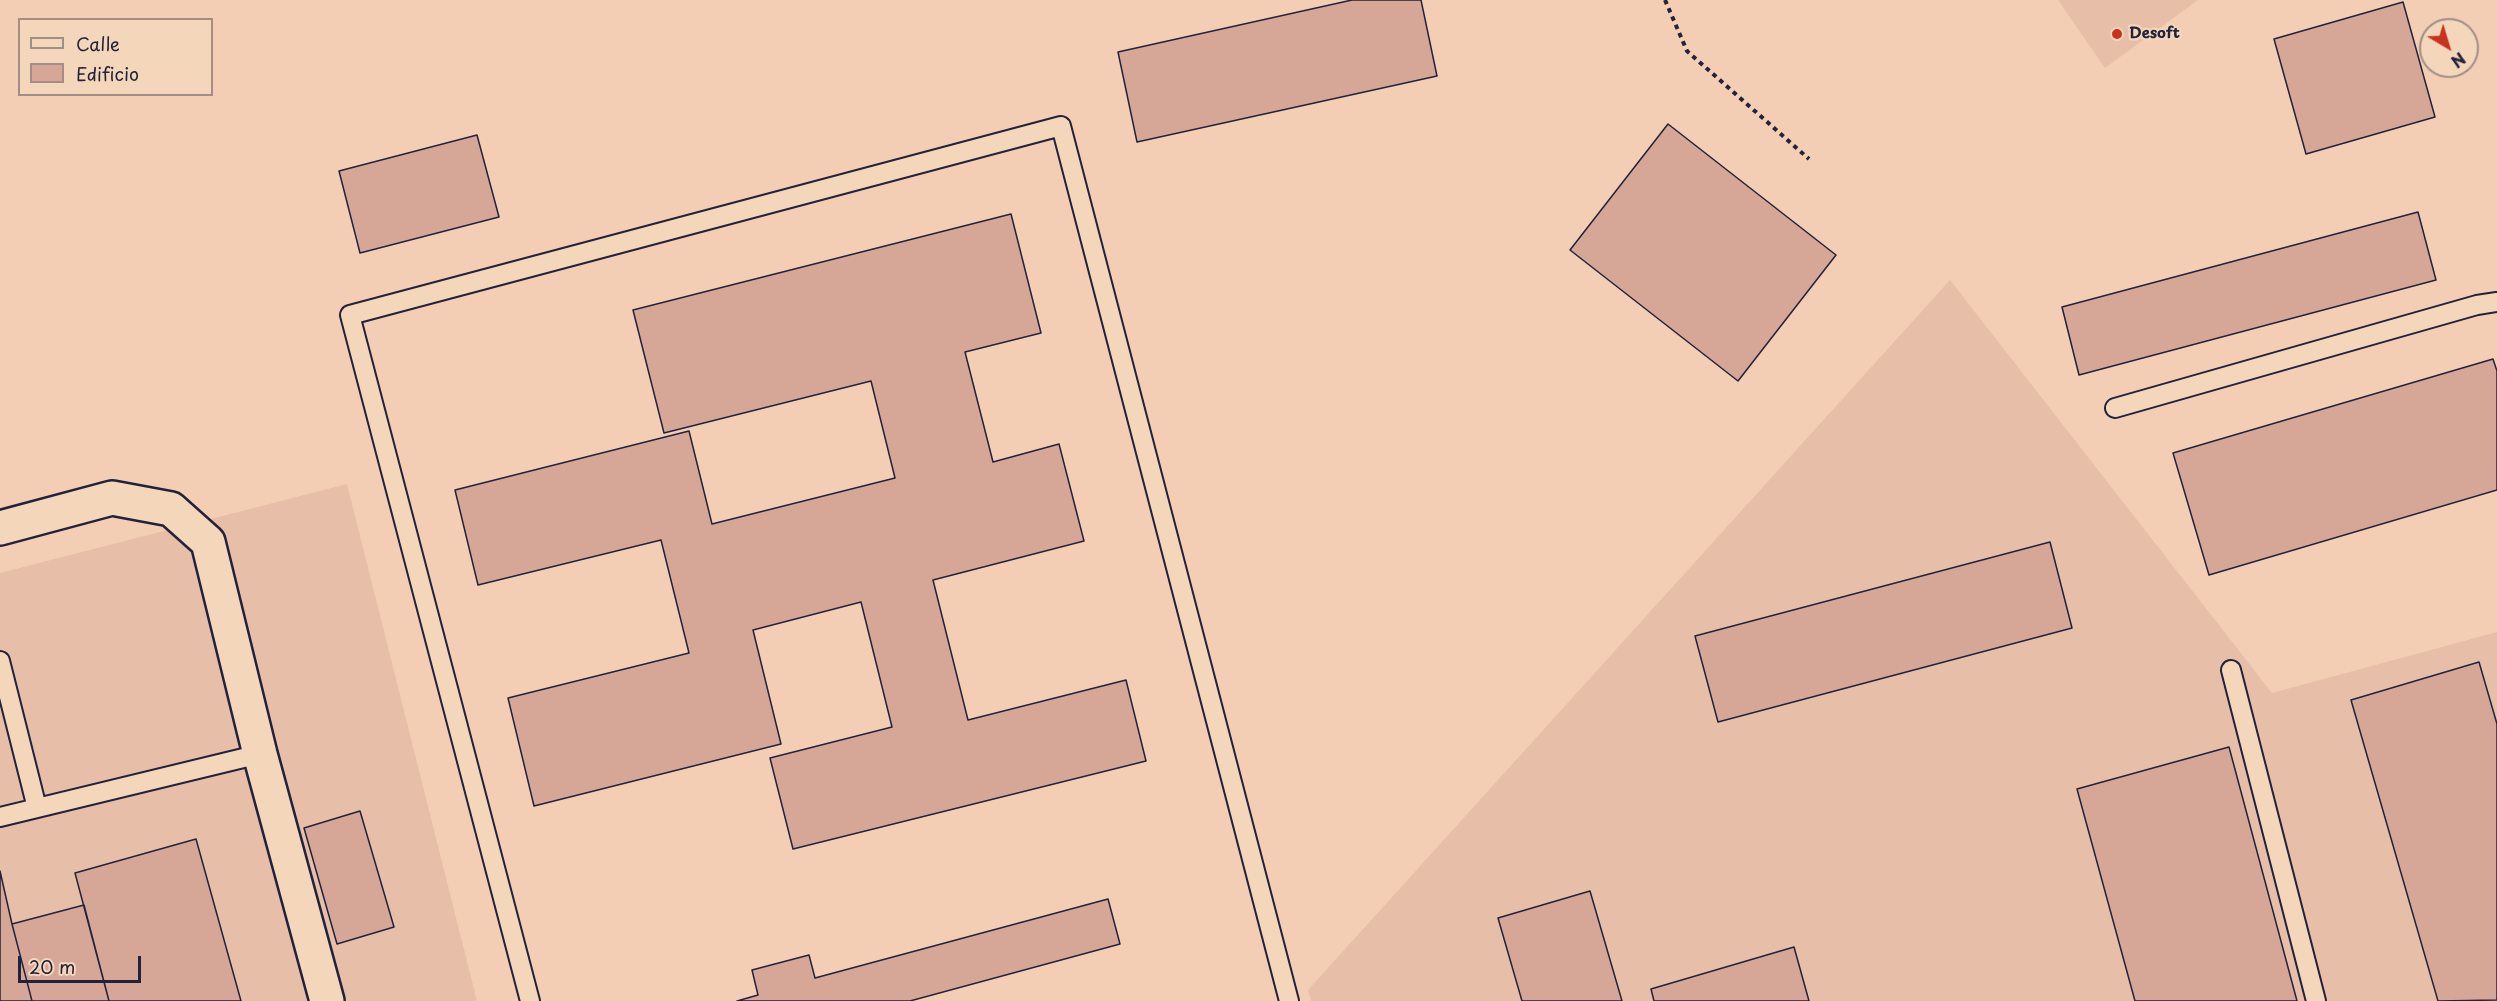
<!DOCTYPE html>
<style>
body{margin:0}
#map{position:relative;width:2497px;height:1001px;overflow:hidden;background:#f4ceb4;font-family:"Playpen Sans",sans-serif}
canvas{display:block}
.legend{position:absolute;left:18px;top:18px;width:195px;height:78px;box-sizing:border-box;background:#f4d6ba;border:2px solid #a08e87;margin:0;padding:8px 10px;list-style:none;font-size:18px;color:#22223b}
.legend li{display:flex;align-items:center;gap:12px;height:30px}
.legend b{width:30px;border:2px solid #a08e87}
.north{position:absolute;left:2419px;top:18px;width:60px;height:60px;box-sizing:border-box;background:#f4d6ba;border:2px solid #a08e87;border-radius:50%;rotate:142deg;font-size:16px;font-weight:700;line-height:24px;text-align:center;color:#22223b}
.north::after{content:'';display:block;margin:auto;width:21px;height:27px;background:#c8321e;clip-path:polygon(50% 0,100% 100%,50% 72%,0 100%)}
.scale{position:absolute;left:18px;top:956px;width:123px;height:27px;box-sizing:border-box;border:3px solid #22223b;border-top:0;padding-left:8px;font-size:18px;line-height:21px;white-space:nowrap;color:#22223b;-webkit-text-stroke:4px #f4d6ba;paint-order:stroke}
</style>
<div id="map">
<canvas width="2497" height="1001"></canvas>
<ul class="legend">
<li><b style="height:8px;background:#f4d6ba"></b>Calle</li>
<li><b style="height:16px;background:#d6a797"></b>Edificio</li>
</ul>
<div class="north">N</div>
<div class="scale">20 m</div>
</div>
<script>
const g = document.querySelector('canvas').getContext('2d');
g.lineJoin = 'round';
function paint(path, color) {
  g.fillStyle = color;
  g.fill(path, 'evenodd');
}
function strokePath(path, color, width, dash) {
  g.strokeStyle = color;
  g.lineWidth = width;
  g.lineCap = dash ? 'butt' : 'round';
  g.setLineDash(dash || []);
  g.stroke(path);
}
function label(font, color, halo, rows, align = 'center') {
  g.font = font + ' "Playpen Sans",sans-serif';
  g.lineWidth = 4.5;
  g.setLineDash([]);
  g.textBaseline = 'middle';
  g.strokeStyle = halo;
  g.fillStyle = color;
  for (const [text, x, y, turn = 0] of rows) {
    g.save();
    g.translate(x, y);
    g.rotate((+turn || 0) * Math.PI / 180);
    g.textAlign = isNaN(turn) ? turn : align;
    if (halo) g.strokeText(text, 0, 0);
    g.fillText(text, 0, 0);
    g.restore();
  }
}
paint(new Path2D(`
 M2058 0H2198L2105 68Z
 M1950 280 2272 693 2497 632V1001H1311L1308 990Z
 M347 484 477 1001H0V573Z`), '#e7bfa9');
const building = new Path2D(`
 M1352 0H1421L1437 76 1137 142 1118 52Z
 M2403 2 2435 117 2306 154 2274 39Z
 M1668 124 1836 255 1738 381 1570 250Z
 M477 135 499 217 360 253 339 171Z
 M2418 212 2436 280 2079 375 2062 307Z
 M1011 214 1041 333 965 352 993 462 1059 444 1084 541 933 580 968 720 1126 680 1146 761 793 849 770 758 892 727 861 602 753 630 781 744 534 806 508 698 689 653 661 540 478 585 455 490 689 431 712 524 895 478 871 381 664 433 633 310Z
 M2493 359 2497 371V490L2209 575 2173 453Z
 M2050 542 2072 628 1718 722 1695 636Z
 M2479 662 2497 724V1000L2438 1001 2351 700Z
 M2229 747 2297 1001H2135L2077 789Z
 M360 811 394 927 337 944 304 828Z
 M196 839 241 1001H109L75 873Z
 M0 871 12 924 32 1001H0Z
 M1590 891 1622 1001H1522L1498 918Z
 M1108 899 1120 944 910 1001H737L758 995 752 970 809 955 815 978Z
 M84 905 109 1001H32L12 924Z
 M1794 947 1809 1001H1654L1651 989Z`);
paint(building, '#d6a797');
strokePath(building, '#22223b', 1.5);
const service = new Path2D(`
 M2115 408 2477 305 2497 302
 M0 661 37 808
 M2231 670 2316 1001
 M0 817 260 754
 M530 1001 350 315 1061 126 1289 1001`);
const minor = new Path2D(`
 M0 528 112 498 171 509 208 542 260 754 327 1001`);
strokePath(service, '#22223b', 22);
strokePath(minor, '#22223b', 38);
strokePath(new Path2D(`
 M1665 0 1687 51 1809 159`), '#22223b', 4, [4.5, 4.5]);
strokePath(service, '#f4d6ba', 18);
strokePath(minor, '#f4d6ba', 33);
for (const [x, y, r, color] of [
 [2117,34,6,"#c8321e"]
]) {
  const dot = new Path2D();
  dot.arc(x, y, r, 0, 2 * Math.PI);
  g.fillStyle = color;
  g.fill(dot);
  strokePath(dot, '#f4d6ba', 2);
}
label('bold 15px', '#22223b', '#f4d6ba', [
 ["Desoft",2129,34]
], 'left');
</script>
